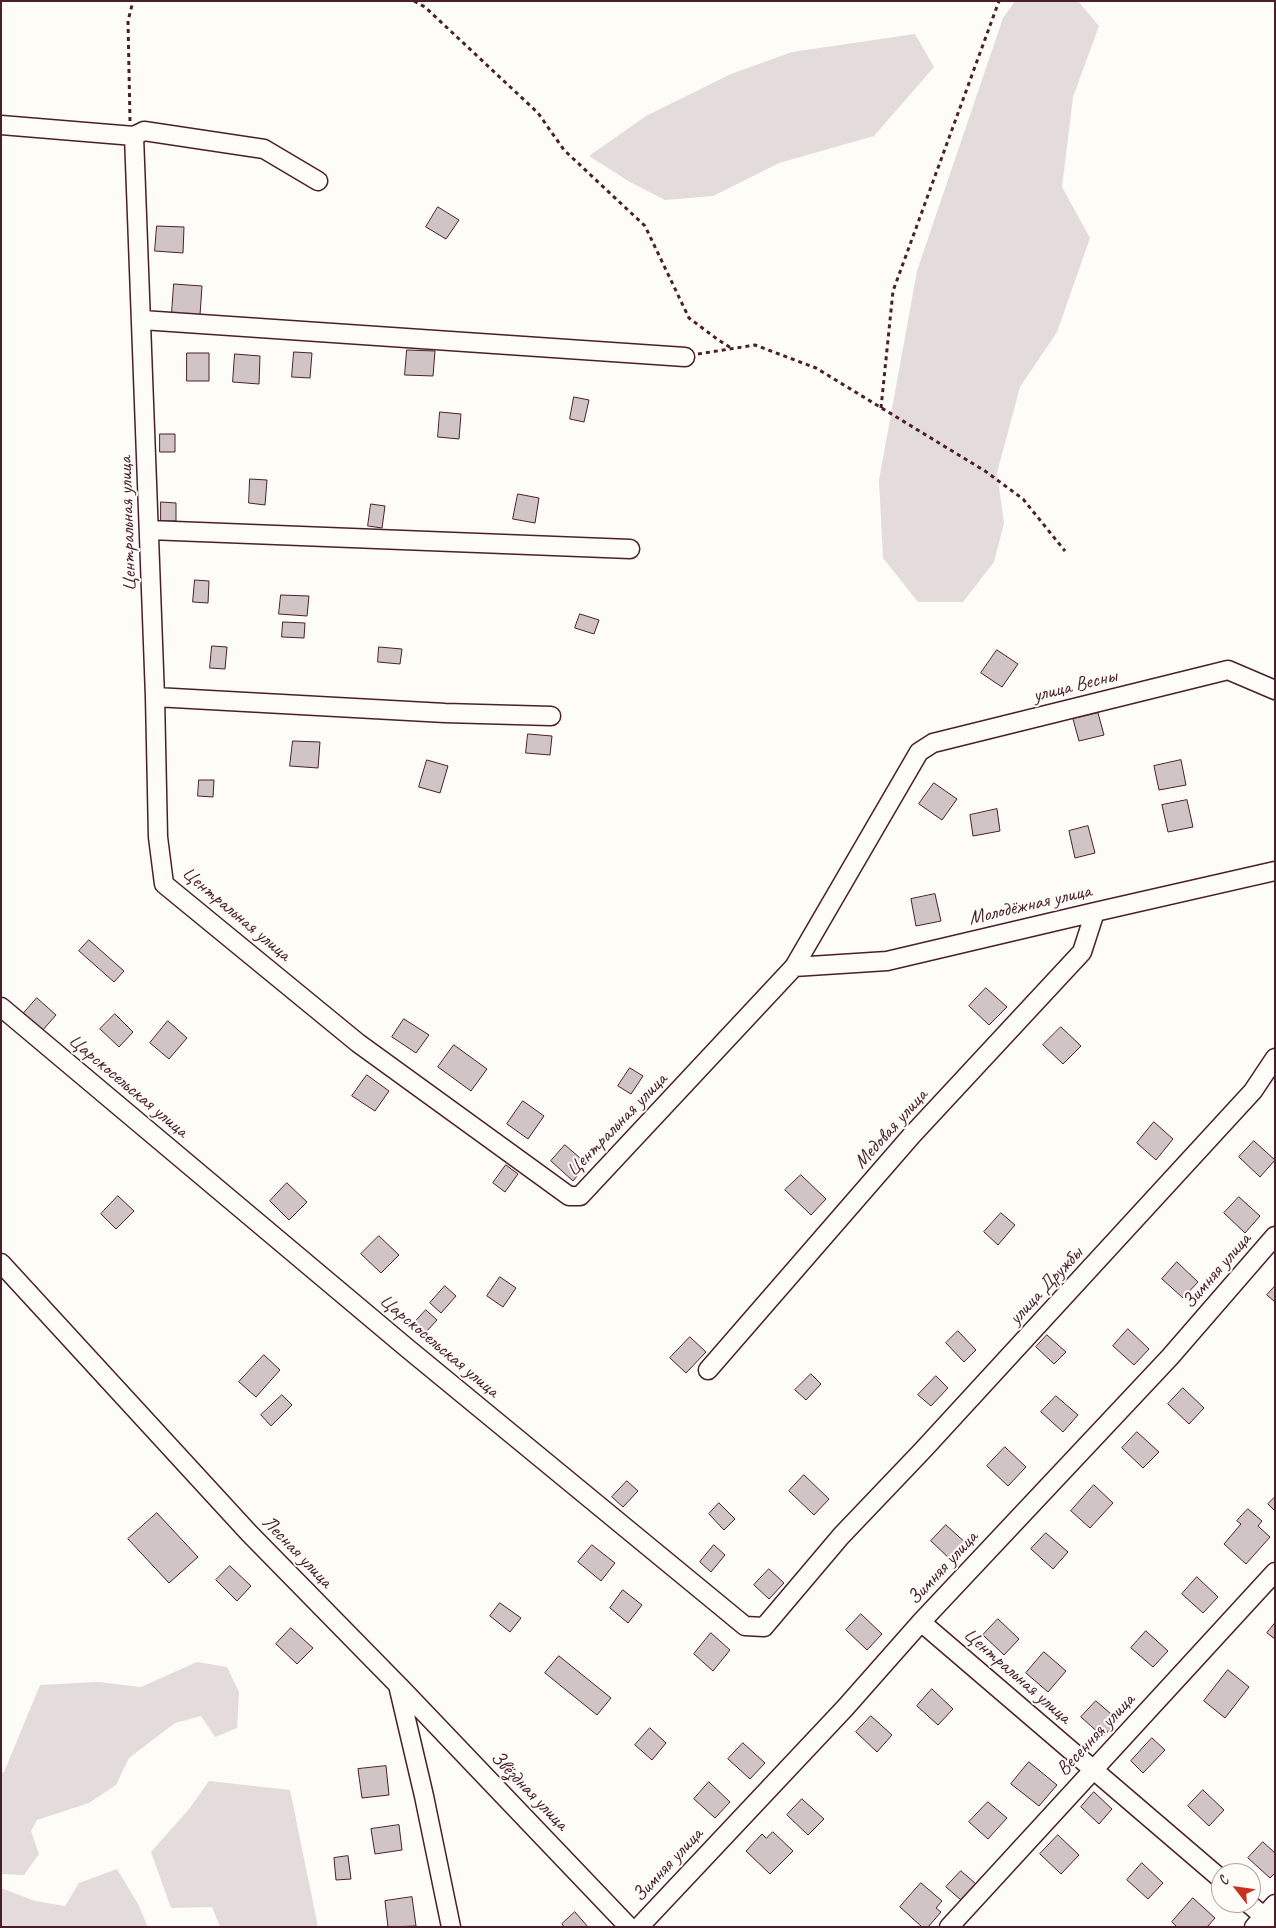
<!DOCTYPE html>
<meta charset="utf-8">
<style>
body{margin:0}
#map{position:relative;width:1276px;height:1928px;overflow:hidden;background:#fdfcf7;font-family:Caveat,sans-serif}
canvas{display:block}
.frame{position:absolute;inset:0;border:2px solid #4a1f2b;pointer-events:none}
.north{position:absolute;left:1211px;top:1863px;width:50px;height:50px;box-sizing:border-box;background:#fdfcf7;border:1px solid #b5a4a5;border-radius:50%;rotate:300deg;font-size:14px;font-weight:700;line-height:20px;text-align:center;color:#4a1f2b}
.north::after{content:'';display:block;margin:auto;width:18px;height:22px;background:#c8321e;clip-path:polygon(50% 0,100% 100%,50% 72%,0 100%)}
</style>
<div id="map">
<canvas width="1276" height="1928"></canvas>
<div class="frame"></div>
<div class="north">С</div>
</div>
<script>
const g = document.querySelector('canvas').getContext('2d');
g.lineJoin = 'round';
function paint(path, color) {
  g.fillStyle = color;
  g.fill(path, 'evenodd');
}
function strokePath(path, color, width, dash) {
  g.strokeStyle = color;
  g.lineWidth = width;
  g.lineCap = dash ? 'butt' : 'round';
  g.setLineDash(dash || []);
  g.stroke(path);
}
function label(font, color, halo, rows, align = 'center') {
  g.font = font + ' Caveat,sans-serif';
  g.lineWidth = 4;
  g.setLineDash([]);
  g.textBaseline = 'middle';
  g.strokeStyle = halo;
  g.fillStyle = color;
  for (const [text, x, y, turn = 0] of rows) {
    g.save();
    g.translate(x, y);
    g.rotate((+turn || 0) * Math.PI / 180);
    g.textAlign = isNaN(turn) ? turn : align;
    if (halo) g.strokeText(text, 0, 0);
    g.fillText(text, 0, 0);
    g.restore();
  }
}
paint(new Path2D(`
 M1015 1H1078L1099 26 1073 97 1062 187 1090 238 1057 332 1020 387 997 473 1004 523 994 562 963 602H918L883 558 879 480 917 271 1003 18Z
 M915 34 934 67 874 136 779 163 713 196 665 200 630 182 589 156 646 116 731 74 792 52Z
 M197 1662 227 1667 239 1692 237 1728 215 1737 201 1716 175 1723 129 1758 116 1785 89 1803 37 1820 31 1831 39 1854 24 1875 1 1874V1772H4L40 1685 98 1682 141 1687Z
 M209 1781 290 1790 318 1927H220L212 1907 171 1908 151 1852 189 1809Z
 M117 1869 138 1904 148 1927H1V1888L35 1901 65 1906 79 1883Z`), '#e3dcda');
const building = new Path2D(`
 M438 207 459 220 446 239 426 227Z
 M157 226 184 227 183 253 155 251Z
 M174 284 202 286 200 315 172 313Z
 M407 350 435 351 433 376 405 375Z
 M294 352 312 353 310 378 292 377Z
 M187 353H209V381H187Z
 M235 354 260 356 259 384 233 382Z
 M574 397 589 400 584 422 570 419Z
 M440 412 461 414 459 439 438 437Z
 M160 434H175V452H160Z
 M250 479 267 480 265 505 249 503Z
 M518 494 539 498 535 523 513 519Z
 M161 502 176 503V521H161Z
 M371 504 385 506 382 528 368 526Z
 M195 580 209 581 208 603 193 602Z
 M281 595 309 596 307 616 279 614Z
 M580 614 599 620 594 634 575 628Z
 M283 622 305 623 304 638 282 637Z
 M212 646 227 647 225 669 210 668Z
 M379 647 402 649 400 664 378 662Z
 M997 650 1018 664 1002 687 981 673Z
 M1098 713 1104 735 1079 741 1073 719Z
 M528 734 552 736 550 755 526 753Z
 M293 741 320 742 318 768 290 766Z
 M427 760 448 766 440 793 419 787Z
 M1181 760 1186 785 1159 790 1154 766Z
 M199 780H214L213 797 198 796Z
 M934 783 957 799 942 820 919 804Z
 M1187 800 1193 827 1168 832 1162 805Z
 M997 809 1000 831 973 836 970 815Z
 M1088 826 1095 853 1075 858 1069 831Z
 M935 894 941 921 916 926 911 899Z
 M89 940 124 971 114 982 79 951Z
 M986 988 1007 1007 989 1025 969 1006Z
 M37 998 56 1015 42 1031 23 1014Z
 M115 1014 133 1032 119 1047 100 1029Z
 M404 1019 429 1035 416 1053 392 1037Z
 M168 1021 187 1038 169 1059 150 1043Z
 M1061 1027 1081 1046 1063 1064 1043 1045Z
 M454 1045 487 1069 471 1091 438 1067Z
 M630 1068 643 1076 631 1094 618 1086Z
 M367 1075 389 1091 375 1111 352 1096Z
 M523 1101 544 1116 528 1139 507 1124Z
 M1154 1122 1173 1139 1156 1160 1137 1143Z
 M1254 1141 1275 1160 1260 1177 1239 1157Z
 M565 1145 587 1164 573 1181 551 1161Z
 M506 1165 518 1174 505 1192 493 1183Z
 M801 1175 826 1199 811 1215 785 1190Z
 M287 1183 307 1202 289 1220 270 1201Z
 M118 1196 134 1211 116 1229 101 1214Z
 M1239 1197 1260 1216 1245 1233 1224 1213Z
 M1001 1213 1015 1225 998 1245 984 1232Z
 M379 1236 399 1255 381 1273 361 1254Z
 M1177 1262 1198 1282 1183 1298 1162 1279Z
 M500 1277 516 1288 503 1307 487 1296Z
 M445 1286 456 1296 441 1313 430 1303Z
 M1275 1286V1302L1267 1295Z
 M426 1310 437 1320 425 1333 414 1323Z
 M1128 1329 1149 1349 1134 1365 1113 1346Z
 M958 1331 976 1350 964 1362 946 1343Z
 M1047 1335 1066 1352 1054 1364 1036 1347Z
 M690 1337 706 1352 686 1373 670 1358Z
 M264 1355 280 1370 256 1397 239 1382Z
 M811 1374 821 1384 806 1400 795 1390Z
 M936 1376 948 1388 931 1406 918 1395Z
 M1183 1388 1204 1408 1189 1424 1168 1404Z
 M282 1395 292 1405 271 1426 261 1415Z
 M1056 1396 1078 1415 1063 1432 1041 1412Z
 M1137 1432 1159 1452 1143 1468 1122 1448Z
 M1005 1447 1026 1467 1008 1486 987 1466Z
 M804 1475 829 1499 814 1515 789 1491Z
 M627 1481 638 1491 623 1507 612 1497Z
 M1094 1485 1113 1503 1090 1528 1071 1511Z
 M1275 1497V1511L1268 1504Z
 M719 1503 735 1519 724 1530 709 1514Z
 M1248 1509 1262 1521 1258 1526 1270 1537 1246 1564 1224 1544 1241 1524 1237 1521Z
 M157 1513 198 1557 169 1583 128 1539Z
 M946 1525 967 1544 952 1561 931 1541Z
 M1046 1533 1068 1552 1053 1569 1031 1549Z
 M592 1545 615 1563 601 1581 578 1562Z
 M714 1545 725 1555 711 1572 700 1562Z
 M230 1566 251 1586 237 1601 216 1580Z
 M769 1569 784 1583 769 1599 754 1585Z
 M1197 1577 1218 1597 1203 1613 1182 1594Z
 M623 1590 642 1605 628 1623 610 1608Z
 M500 1603 521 1618 510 1632 490 1616Z
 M861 1614 882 1634 867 1650 846 1630Z
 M998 1619 1019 1639 1004 1655 983 1635Z
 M1275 1623V1639L1267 1633Z
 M291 1628 313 1648 297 1664 276 1644Z
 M1146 1631 1168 1651 1153 1667 1131 1648Z
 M711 1633 730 1650 713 1671 694 1654Z
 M1044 1652 1066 1671 1048 1692 1026 1673Z
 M559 1656 611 1698 597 1715 545 1673Z
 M1228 1670 1249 1687 1225 1718 1204 1701Z
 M932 1689 953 1709 938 1725 917 1706Z
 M1096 1701 1118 1720 1103 1737 1081 1717Z
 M871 1716 892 1735 877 1752 856 1732Z
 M650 1728 666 1743 652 1760 635 1745Z
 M1152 1738 1165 1750 1143 1773 1131 1761Z
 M743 1743 765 1763 750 1779 728 1759Z
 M1029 1762 1057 1785 1039 1806 1011 1784Z
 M386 1766 389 1795 362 1798 358 1769Z
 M709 1782 730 1802 715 1818 694 1799Z
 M1203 1790 1224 1810 1209 1826 1188 1806Z
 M1094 1792 1112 1809 1099 1824 1081 1807Z
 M802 1799 824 1819 808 1835 787 1815Z
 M988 1802 1007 1818 988 1839 969 1822Z
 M399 1825 402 1850 375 1854 371 1829Z
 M773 1832 793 1851 770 1874 746 1851 762 1834 766 1838Z
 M1058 1835 1079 1855 1061 1874 1040 1854Z
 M1263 1842 1275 1853V1873L1270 1878 1248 1858Z
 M348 1856 351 1879 336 1880 334 1858Z
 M1142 1863 1163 1883 1148 1899 1127 1880Z
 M961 1871 976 1884 961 1900 946 1887Z
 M921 1883 942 1901 936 1908 941 1912 928 1927H922L900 1907Z
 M412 1897 416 1926 388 1927 385 1901Z
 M1193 1898 1215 1918 1207 1927H1177L1172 1922Z
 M575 1912 588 1927H564L562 1924Z`);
paint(building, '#d0c5c4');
strokePath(building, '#4a1f2b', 1);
const minor = new Path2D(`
 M1 125 134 136 144 131 264 149 318 181
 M134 136 155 697 158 837 164 884 358 1043 569 1196H580L794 967 919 752 933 743 1228 670 1275 690
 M142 320 685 357
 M149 530 630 549
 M155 697 445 713 551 716
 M794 967 887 961 1095 912 1275 871
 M1 1007 407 1348 745 1626 764 1627 841 1536 923 1450 1253 1091 1275 1058
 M1 1263 249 1533 398 1685 424 1796 451 1927
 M708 1370 912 1135 1082 952 1095 912
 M921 1622 1221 1879
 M399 1686 629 1927
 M1248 1903 1275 1926
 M639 1927 845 1708 921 1622 1170 1357 1275 1236
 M949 1927 1275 1572
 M1254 1927 1275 1904`);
strokePath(minor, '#4a1f2b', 21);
strokePath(new Path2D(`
 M414 1 425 7 538 113 564 150 645 226 689 318 717 339 731 348
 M130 121 128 21 133 1
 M698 354 755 345 816 368 985 471 1023 499 1065 551
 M881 408 893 291 999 1`), '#4a1f2b', 3, [4, 4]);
strokePath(minor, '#fdfcf7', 18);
label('20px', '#4a1f2b', '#fdfcf7', [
 ["Центральная улица",128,524,-92],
 ["улица Весны",1075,686,-14],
 ["Молодёжная улица",1030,905,-13],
 ["Центральная улица",236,914,40],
 ["Царскосельская улица",128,1086,40],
 ["Центральная улица",617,1125,-46],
 ["Медовая улица",891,1129,-48],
 ["Зимняя улица",1217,1271,-49],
 ["улица Дружбы",1046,1286,-47],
 ["Царскосельская улица",439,1346,40],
 ["Лесная улица",297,1552,46],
 ["Зимняя улица",943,1568,-47],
 ["Центральная улица",1017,1676,41],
 ["Весенняя улица",1096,1735,-47],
 ["Звёздная улица",529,1791,46],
 ["Зимняя улица",668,1865,-47]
]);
</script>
